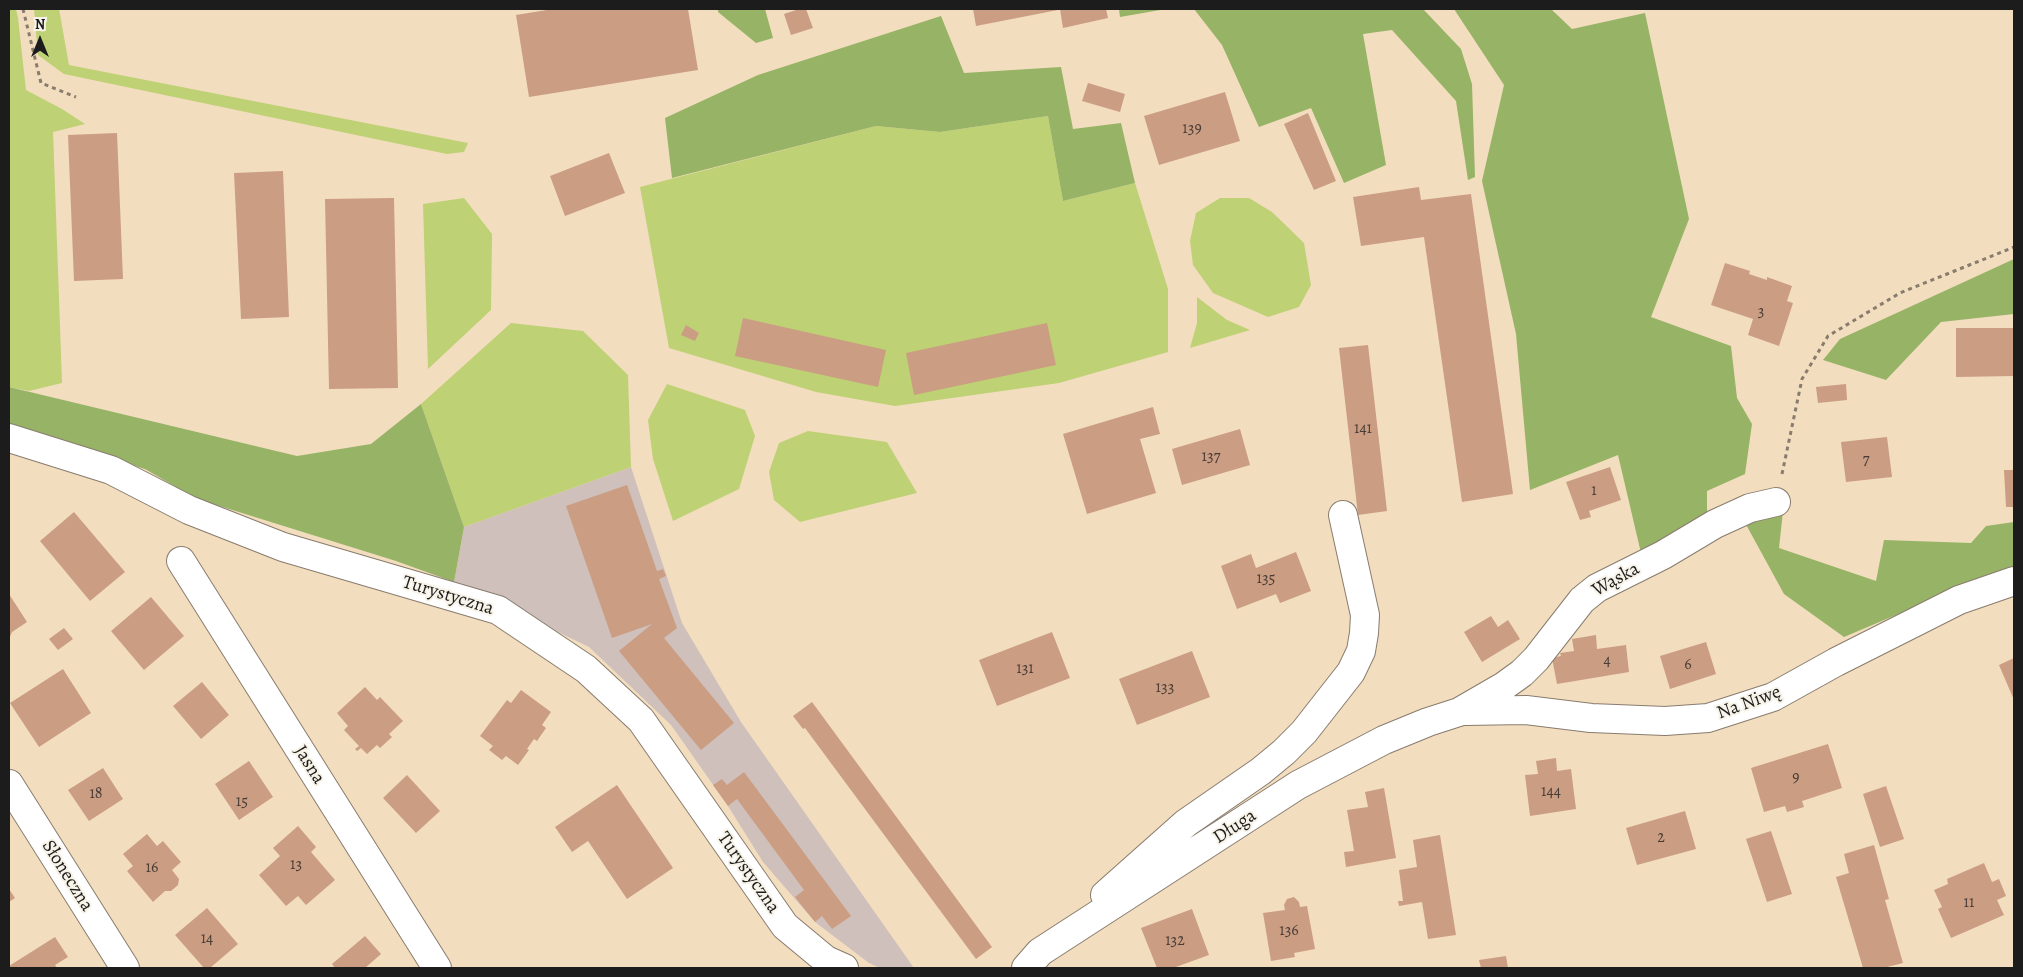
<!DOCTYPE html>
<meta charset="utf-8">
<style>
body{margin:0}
#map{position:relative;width:2023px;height:977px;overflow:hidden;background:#f3ddbf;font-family:Alegreya,serif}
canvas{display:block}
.frame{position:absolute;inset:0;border:10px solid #1c1c1c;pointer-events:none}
.north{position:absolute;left:15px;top:15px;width:50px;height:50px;-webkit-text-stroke:4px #f7f3e8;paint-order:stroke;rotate:0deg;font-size:14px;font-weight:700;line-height:20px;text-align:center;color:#1c1c1c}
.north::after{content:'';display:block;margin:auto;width:18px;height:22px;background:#1c1c1c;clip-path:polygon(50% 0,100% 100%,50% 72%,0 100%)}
</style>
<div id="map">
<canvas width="2023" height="977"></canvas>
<div class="frame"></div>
<div class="north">N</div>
</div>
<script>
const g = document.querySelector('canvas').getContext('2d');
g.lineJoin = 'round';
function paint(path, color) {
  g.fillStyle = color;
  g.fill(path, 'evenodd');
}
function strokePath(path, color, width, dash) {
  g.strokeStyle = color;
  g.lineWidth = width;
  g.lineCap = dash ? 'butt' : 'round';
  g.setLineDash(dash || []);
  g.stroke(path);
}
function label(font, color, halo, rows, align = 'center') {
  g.font = font + ' Alegreya,serif';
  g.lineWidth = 4;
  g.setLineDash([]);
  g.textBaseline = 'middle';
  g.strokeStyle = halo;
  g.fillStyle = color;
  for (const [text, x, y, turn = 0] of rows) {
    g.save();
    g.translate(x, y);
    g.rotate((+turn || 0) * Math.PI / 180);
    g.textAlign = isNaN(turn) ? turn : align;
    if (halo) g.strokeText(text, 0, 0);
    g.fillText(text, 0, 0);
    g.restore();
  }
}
paint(new Path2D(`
 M631 467 682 623 741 722 914 968H880L869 963 815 922 763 862 728 806 671 725 589 647 454 582 464 527Z`), '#cfc0bb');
paint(new Path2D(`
 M9 9H16L18 18 26 90 62 109 85 124 53 132 62 383 29 391 9 387Z
 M34 9H59L69 65 468 143 464 152 447 154 64 74 38 55Z
 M1048 116 1063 201 1135 183 1168 289V352L1059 383 895 406 816 392 669 348 640 187 876 126 940 132Z
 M464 198 492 234 491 310 428 369 423 204Z
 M1220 198H1249L1272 212 1304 243 1311 285 1299 307 1268 317 1213 293 1193 265 1190 241 1196 213Z
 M1197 297 1227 320 1250 330 1190 348 1197 323Z
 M511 323 583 331 628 375 631 467 464 527 421 404Z
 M667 384 745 410 755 436 739 489 673 521 653 459 648 420Z
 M808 431 887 442 917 493 800 522 774 500 769 472 779 443Z`), '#bed174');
paint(new Path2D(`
 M718 9H765L773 38 756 43 718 12Z
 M1119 9H1166L1120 17Z
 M1194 9H1423L1461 49 1472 84 1475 177 1468 180 1456 101 1392 30 1363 34 1386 165 1344 183 1311 108 1259 127 1222 45Z
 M1454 9H1551L1572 29 1645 13 1689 219 1651 317 1731 346 1737 398 1752 424 1745 474 1707 491V520L1641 553 1618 455 1530 490 1516 334 1482 181 1504 85Z
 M941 16 964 73 1061 67 1073 129 1121 123 1135 183 1063 201 1048 116 940 132 876 126 672 178 665 118 758 75Z
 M2014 259V314L1941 322 1886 380 1823 360 1840 339Z
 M9 387 297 456 371 444 421 404 464 527 454 582 396 561 197 499 145 469 9 428Z
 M1783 511 1779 548 1876 581 1884 540 1971 543 1986 526 2014 522V571L1962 587 1844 637 1784 594 1743 519Z`), '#96b366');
paint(new Path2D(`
 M553 9H688L698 70 529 97 516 15Z
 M799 9H806L813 28 791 35 784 14Z
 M973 9H1058V10L976 26Z
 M1060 9H1106L1108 18 1063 28Z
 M1088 83 1125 94 1120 112 1082 101Z
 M1225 92 1240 141 1159 165 1144 116Z
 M1308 113 1336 181 1314 190 1284 124Z
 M117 133 123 279 74 281 68 135Z
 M609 153 625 193 565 216 550 176Z
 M283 171 289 317 241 319 234 173Z
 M1419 187 1421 200 1471 194 1513 494 1462 502 1424 237 1361 246 1353 197Z
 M394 198 398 388 329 389 325 199Z
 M1725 263 1750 271 1749 274 1767 280V277L1792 286 1787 301 1793 303 1779 346 1748 335 1753 319 1711 305Z
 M743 318 886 350 878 387 735 356Z
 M1047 323 1056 365 914 395 906 353Z
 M686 325 699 333 695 341 681 335Z
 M1956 328H2014V376L1956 377Z
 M1368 345 1387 511 1358 515 1339 348Z
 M1846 384 1847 400 1818 403 1816 387Z
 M1153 407 1160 434 1140 439 1156 493 1087 514 1063 434Z
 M1240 429 1250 465 1182 485 1172 449Z
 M1887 437 1892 477 1846 482 1841 442Z
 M1610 467 1621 500 1589 511 1591 517 1580 520 1566 482Z
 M2004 470H2014V507H2006Z
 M627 485 657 571 663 569 666 576 659 579 677 628 664 638 734 723 701 750 619 651 652 624 612 638 566 506Z
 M74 512 125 572 90 601 40 541Z
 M1296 552 1311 591 1280 603 1276 594 1237 609 1221 566 1251 554 1256 568Z
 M9 594 27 622 12 632 9 639Z
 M151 597 184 636 144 670 111 631Z
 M1491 616 1498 627 1508 620 1520 639 1482 662 1464 632Z
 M64 628 73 639 58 650 49 639Z
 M1052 632 1070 678 997 706 979 660Z
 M1596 635 1597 649 1626 645 1629 672 1557 684 1552 658 1561 656 1560 653 1574 651 1572 639Z
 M1706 642 1716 674 1670 689 1660 656Z
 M1192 651 1210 697 1137 725 1119 679Z
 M2014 658V700L1999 665Z
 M63 669 91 713 39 747 10 703Z
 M202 682 229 715 201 739 173 706Z
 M365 687 377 700 380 697 403 721 389 734 392 737 380 748 377 745 367 754 361 748 357 751 355 749 359 746 344 730 348 726 337 713Z
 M521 690 551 712 542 725 546 728 537 741 534 739 527 749 529 750 518 765 506 756 502 760 489 750 493 746 480 736 507 700 511 703Z
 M812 702 992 947 976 959 805 728 803 729 793 716Z
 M1828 744 1842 788 1802 801 1804 807 1787 812 1785 806 1764 812 1751 768Z
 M1556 758 1557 771 1571 769 1576 809 1530 816 1525 775 1538 774 1536 761Z
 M249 761 273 797 239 820 215 784Z
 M103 768 123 799 89 821 68 790Z
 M744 772 851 916 832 929 822 916 815 922 795 897 804 890 737 799 728 806 713 785 722 779 727 785Z
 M407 775 440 811 416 833 383 798Z
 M617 785 673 868 627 899 588 841 572 852 555 827Z
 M1886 786 1904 839 1880 847 1863 794Z
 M1384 788 1396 858 1346 867 1344 852 1354 851 1347 810 1368 807 1365 792Z
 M1685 811 1696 849 1637 865 1626 828Z
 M298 826 316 847 311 852 335 880 306 905 298 896 286 906 259 875 280 856 273 848Z
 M1771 831 1792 894 1767 902 1746 839Z
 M147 834 157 846 163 841 181 862 172 870 179 879 178 885 171 891H165L153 902 127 871 133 866 123 854Z
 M1440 835 1456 935 1428 939 1422 902 1399 906 1398 901H1403L1399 870 1417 867 1413 840Z
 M1874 845 1889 899 1885 900 1903 963 1883 968H1863L1836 877 1849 873 1844 854Z
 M1984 863 1992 882 1999 879 2006 896 1997 900 2004 915 1951 938 1938 909 1942 907 1934 890 1948 884 1947 879Z
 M9 889 15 898 9 902Z
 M1294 897 1299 902 1300 907 1307 906 1315 949 1294 953 1295 957 1271 961 1263 913 1285 910 1284 905 1287 899Z
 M207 908 238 944 210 968H204L175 935Z
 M1192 909 1209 955 1173 968H1157L1141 928Z
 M365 936 381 954 365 968H335L332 964Z
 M55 937 68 957 55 965 57 968H9V966Z
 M1506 956 1508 968H1481L1479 960Z`), '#cb9d83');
const minor = new Path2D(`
 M9 438 111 470 189 510 283 547 498 610 586 669 641 720 785 926 826 960 844 968
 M181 561 437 968
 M1465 711 1526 710 1591 718 1665 721 1708 718 1773 697 1836 662 1959 600 2014 581
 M9 784 125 968
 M1105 895 1186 823 1261 771 1284 752 1304 732 1351 672 1361 651 1364 633 1365 615 1343 515
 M1026 968 1040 952 1298 785 1384 740 1428 722 1459 712 1504 686 1522 673 1536 659 1582 600 1597 588 1663 555 1715 524 1750 508 1776 502`);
strokePath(minor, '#887c6e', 30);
strokePath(new Path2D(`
 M23 9 41 83 76 97
 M1782 474 1802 379 1828 336 1900 293 2014 247`), '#887c6e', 3, [4, 4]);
strokePath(minor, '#fff', 28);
label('16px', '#483c36', null, [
 ["139",1192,129],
 ["3",1761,312],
 ["141",1363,429],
 ["137",1211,457],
 ["7",1866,460],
 ["1",1594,491],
 ["135",1266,579],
 ["4",1607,661],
 ["6",1688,665],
 ["131",1025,669],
 ["133",1165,688],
 ["9",1796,778],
 ["144",1551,792],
 ["18",96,794],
 ["15",242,802],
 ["2",1661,838],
 ["13",296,865],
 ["16",152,868],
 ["11",1969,903],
 ["136",1289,931],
 ["14",207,939],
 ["132",1175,941]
]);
label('19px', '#1c1c1c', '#f7f3e8', [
 ["Wąska",1616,580,-29],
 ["Turystyczna",448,596,17],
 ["Na Niwę",1749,703,-20],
 ["Jasna",309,765,58],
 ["Długa",1235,827,-33],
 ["Turystyczna",748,873,55],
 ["Słoneczna",67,876,58]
]);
</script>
